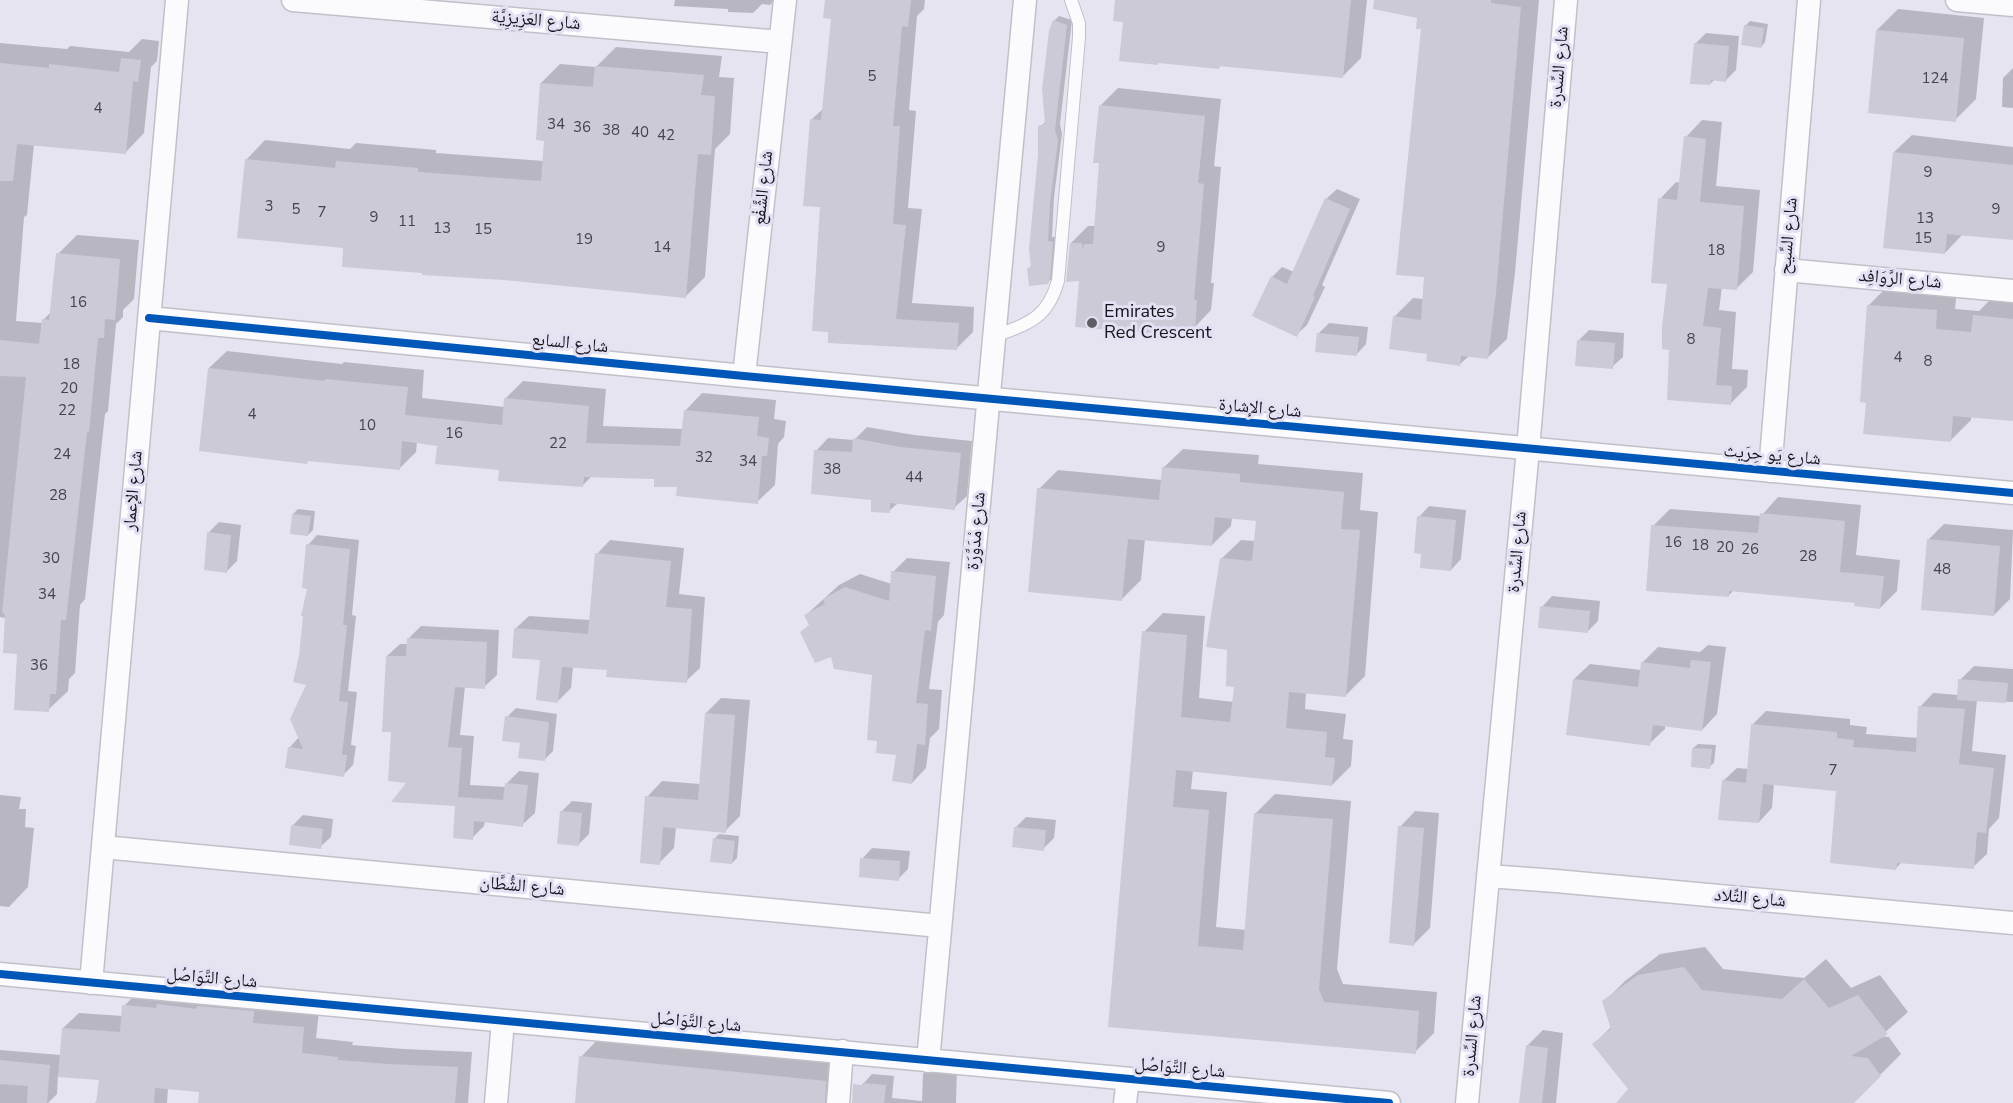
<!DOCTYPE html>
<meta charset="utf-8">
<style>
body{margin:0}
canvas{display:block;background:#e6e4f0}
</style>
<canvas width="2013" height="1103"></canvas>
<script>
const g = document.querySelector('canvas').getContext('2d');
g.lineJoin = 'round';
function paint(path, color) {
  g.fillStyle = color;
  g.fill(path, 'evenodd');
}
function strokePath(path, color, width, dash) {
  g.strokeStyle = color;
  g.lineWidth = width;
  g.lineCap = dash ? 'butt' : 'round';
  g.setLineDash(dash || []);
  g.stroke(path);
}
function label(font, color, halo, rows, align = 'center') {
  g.font = font + ' "Nunito Sans","Noto Naskh Arabic",sans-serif';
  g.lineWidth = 6;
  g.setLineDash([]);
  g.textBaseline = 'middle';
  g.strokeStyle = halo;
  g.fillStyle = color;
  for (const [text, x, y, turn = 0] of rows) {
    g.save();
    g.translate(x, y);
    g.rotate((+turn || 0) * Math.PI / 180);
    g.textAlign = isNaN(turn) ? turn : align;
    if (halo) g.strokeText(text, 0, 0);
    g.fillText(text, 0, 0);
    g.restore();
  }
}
paint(new Path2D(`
 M675 0H774L770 5 762 4 753 13 728 12V9L674 6Z
 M827 0H925L924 9 917 16 909 110 916 111 908 208 922 209 912 303 974 307 973 332 956 349 829 342 821 206 812 119 824 108 833 18Z
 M1116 0H1367L1361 58 1343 76 1221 65 1219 68 1124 20Z
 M1421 0H1539L1515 273 1507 339 1487 358 1469 356 1460 364 1429 352 1394 317 1413 298 1423 299 1425 275Z
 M1898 9 1984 18 1976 99 1955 120 1877 30Z
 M1059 16 1072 20 1060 124 1062 134 1054 197 1052 237H1057L1053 278 1048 282 1028 269 1032 265 1039 155 1040 127 1046 121 1054 21Z
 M1750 21 1768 24 1765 42 1761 47 1745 26Z
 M1706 33 1739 36 1736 70 1726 80 1715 79 1710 84 1696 43Z
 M142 39 159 41 157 61 151 67 144 133 125 153 34 144 27 215 24 217 16 321 43 323V320L52 311 58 254 77 235 139 240 134 299 123 310V317L116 324 108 411 105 414 85 599 80 605 75 673 69 679 68 691 48 710 19 653 6 618 0 617V43L67 49 70 46 129 52Z
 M616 47 722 56 719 77 734 78 730 134 715 149 705 277 686 296 344 247 246 160 265 140 350 149 356 143 436 150V153L544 161 546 139 541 83 560 64 596 67Z
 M2013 68V108L2002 107 2003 78Z
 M1118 88 1221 99 1214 166 1221 167 1211 283H1214L1211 310 1194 328 1177 326 1169 334 1080 280 1071 243 1088 226H1096L1101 162V105Z
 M1702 120 1722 122 1716 186 1760 190 1753 272 1736 289 1722 287 1719 310 1736 312 1732 369 1748 370 1747 387 1730 404 1671 348 1669 283 1660 199 1676 182 1681 183 1686 137Z
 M1912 135 2013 147V238L1962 235 1945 253 1894 152Z
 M1337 189 1360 199 1322 285 1325 287 1307 325 1296 335 1272 277 1282 267 1294 272 1326 199Z
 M1889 285 1957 290 1955 309 1979 311 1995 295 2013 297V420L1971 416V420L1951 440 1867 401 1868 306Z
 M1329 323 1368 327 1366 344 1356 355 1319 333Z
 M1589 330 1624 333 1623 357 1612 367 1578 341Z
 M227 351 342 364 344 362 424 370 422 398 505 407V399L523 381 606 389 603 426 683 429 685 411 702 393 776 400 774 419 786 421 784 437 778 444 775 485 757 502 678 486 656 478 592 476 582 486 500 468 438 444 417 442 416 452 399 469 209 368Z
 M867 427 914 435 972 441 967 496 954 508 898 503 889 511 816 451 828 438 854 440Z
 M1183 449 1259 455 1258 464 1363 473 1360 510 1378 512 1365 676 1346 695 1306 692 1305 709 1346 714 1343 739 1353 740 1351 766 1332 785 1193 770 1191 789 1227 792 1216 927 1246 930 1256 813 1275 794 1351 801 1337 969 1343 984 1437 992 1434 1033 1415 1052 1109 1026 1144 632 1163 613 1205 616 1199 698 1234 702 1235 685 1221 559 1241 540 1255 541 1257 520 1232 517 1231 526 1212 545 1145 539 1141 580 1122 599 1039 489 1058 470 1162 480 1163 468Z
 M1778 497 1861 505 1856 555 1900 560 1897 591 1880 608 1856 602 1734 590 1728 596 1653 526 1670 509 1761 516Z
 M1429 506 1466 510 1461 559 1451 570 1419 517Z
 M298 509 315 511 313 530 308 535 293 514Z
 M219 522 241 525 237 561 227 571 209 532Z
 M1944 524 2013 530 2010 599 1994 615 1928 540Z
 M317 535 359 540 352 615 356 616 348 691 357 692 351 745 356 746 353 765 343 775 289 748 299 737 308 684 301 656 309 587 308 545Z
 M610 540 684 548 679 594 705 597 700 668 686 681 608 669 573 667 571 688 558 701 541 659 515 629 529 616 590 620 597 554Z
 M907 558 950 562 944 615 938 622 929 689 942 690 939 729 930 738 926 768 912 783 898 753 874 674 832 655 806 615 839 585 860 574 892 584 893 572Z
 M1552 596 1600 601 1598 621 1588 631 1542 607Z
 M421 626 499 630 497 675 484 687 465 686 460 735 474 736 470 785 506 787 507 783 519 771 539 773 535 813 522 825 485 821 484 826 472 838 456 805 409 782 393 731 387 656 400 644H408V639Z
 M1708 645 1726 647 1717 714 1702 730 1665 725V729L1649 744 1574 679 1590 664 1641 670 1642 663 1658 647 1700 652Z
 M1974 666 2013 669V702L1977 700 1972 751 2006 755 1999 818 1989 829 1987 854 1973 867 1902 862 1896 868 1838 790 1774 784 1772 808 1759 822 1723 781 1737 768 1749 769 1753 724 1766 711 1850 719V725L1867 727 1866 734 1918 738 1920 707 1933 693 1959 695 1960 680Z
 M721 698 750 700 740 816 725 831 676 827 674 848 659 863 647 797 662 781 700 784 706 713Z
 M516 708 557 714 553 751 544 760 507 717Z
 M1698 744 1716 745 1714 763 1709 767 1693 748Z
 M0 795 21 797 19 809H26L25 827 34 828 28 887 9 907 0 906Z
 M572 801 592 803 589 834 578 845 561 812Z
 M1415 811 1439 813 1430 928 1414 944 1400 827Z
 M303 815 333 819 331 837 320 847 292 826Z
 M1026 817 1056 820 1054 838 1043 849 1016 827Z
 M719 834 739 836 737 858 732 863 714 839Z
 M872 848 910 851 908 869 898 879 862 859Z
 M1705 947 1723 969 1804 978 1826 959 1851 988 1880 975 1908 1012 1881 1036 1889 1037 1901 1054 1852 1103H1618L1629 1089 1594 1044 1612 1026 1604 1002 1625 981 1660 954Z
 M139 991 319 1012 316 1038 353 1042 352 1045 404 1049 472 1052 468 1103H200L201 1090 168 1088 167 1103H95L98 1100 101 1078 58 1075 57 1094 48 1103H0V1050L61 1055 63 1028 79 1013 123 1016 124 1006Z
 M1543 1030 1563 1033 1556 1103H1521L1527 1046Z
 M601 1036 846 1062 845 1103H576L581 1057Z
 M932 1065 957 1067 956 1103H862L863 1084 872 1074 894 1076 892 1098 922 1101 923 1074Z`), '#0003');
paint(new Path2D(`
 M825 0H911L908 27 902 26 893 126H900L893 224 906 225 896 319 959 323 957 350 828 343V332L812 331 820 207 803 206 810 119 821 120 831 19 823 18Z
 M1115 0H1351L1343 78 1219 66V69L1158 63V65L1119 61 1123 22 1113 21Z
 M1374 0H1491V3L1521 7 1496 293 1488 359 1461 356 1460 366 1426 361 1427 354 1389 349 1393 316 1421 320 1424 277 1396 275 1421 29H1416L1417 18 1373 9Z
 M1053 20 1067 25 1055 130 1058 140 1050 203 1048 241 1053 242 1050 279 1048 284 1029 286 1027 268H1031L1029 249 1038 155V126L1045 124 1042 89 1049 31Z
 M1744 25 1764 28 1761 48 1741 45Z
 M1876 30 1964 38 1956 122 1868 113Z
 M1694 43 1729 46 1726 82 1711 80 1710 85 1690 84Z
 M121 58 141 60 138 82 133 81 126 154 17 144 13 181H0V63L49 68V64L119 72Z
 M595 66 704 75 701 95 715 96 711 155 698 154 686 298 504 280 422 275V273L342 267 343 248 237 238 245 159 335 168 336 161 418 168V172L541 181 544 141 536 140 540 83 593 87Z
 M1099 105 1205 116 1198 183 1204 184 1194 300H1197L1195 329 1170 327V335L1075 327 1079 281 1066 282 1070 243H1082L1083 251 1084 244H1093L1099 163H1093Z
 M1684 136 1706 139 1700 202 1744 206 1737 290 1708 288 1703 326 1721 328 1716 385 1732 386 1731 405 1667 400 1669 350 1662 349V326L1667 284 1651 283 1658 198 1677 200Z
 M1893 152 2013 165V240L1947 234 1945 254 1883 248Z
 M1325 198 1350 209 1313 296 1315 297 1297 337 1252 316 1271 276 1287 284Z
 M56 253 120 259 115 320 105 319 104 338H98L89 432H87L66 620H61L56 694H50L49 712 14 710 17 654 3 653 5 614 2 613 26 377 0 376V340L39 344 42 319 49 320Z
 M1867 305 1937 310 1936 329 1971 332 1973 315 2013 319V421L1953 416 1951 442 1863 434 1866 403 1860 402Z
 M1317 333 1359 337 1357 356 1315 352Z
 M1577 340 1615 343 1613 369 1575 366Z
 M208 368 325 381V379L408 387 405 415 502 425 504 398 589 406 586 443 680 446 684 410 759 417 757 436 769 438 767 456H762L758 504 676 496 677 487H654V479L584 477 583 487 498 481 499 470 435 464 437 446 402 441 400 470 308 461 307 464 199 451Z
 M853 438 900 447 961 453 955 510 890 503V513L871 512V500L811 494 814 450 852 452Z
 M1162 467 1240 474V482L1344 492 1341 529 1360 530 1346 697 1289 692 1286 728 1327 732 1325 757 1335 758 1332 786 1176 770 1173 807 1209 810 1198 946 1243 950 1254 813 1333 819 1319 989 1324 1002 1419 1011 1416 1054 1108 1027 1142 631 1187 635 1181 717 1230 722 1234 687 1226 686 1227 650 1206 647 1220 558 1252 561 1256 521 1215 517 1212 546 1128 539 1122 601 1028 592 1037 488 1159 500Z
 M1760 513 1845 521 1840 572 1884 576 1880 609 1854 606 1855 603 1729 591V597L1646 591 1651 525 1758 533Z
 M292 514 311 516 308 536 290 534Z
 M1417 516 1456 520 1451 571 1420 568 1421 554 1414 553Z
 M207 532 231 535 227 573 204 570Z
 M1927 539 2000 546 1994 616 1921 610Z
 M306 544 350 549 343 625H347L339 701 348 702 342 755H347L344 777 285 768 288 747 303 749 290 719 306 685 293 682 299 656 303 616H301L307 589 302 588Z
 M595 553 671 561 666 607 692 609 687 683 606 677 607 670 562 667 558 703 536 700 540 660 512 658 514 628 588 634Z
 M891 571 936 576 931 631 925 630 916 703 928 704 925 745 917 744 912 784 892 781 896 755 876 753 877 741 867 740 872 675 834 669 831 657 815 663 800 632 809 625 804 615 825 604 823 599 845 587 889 601Z
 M1540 606 1590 611 1588 633 1538 628Z
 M407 638 487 642 485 689 455 687 448 747 462 748 458 797 503 800 505 783 528 785 523 827 474 821 473 840 453 838 455 806 391 802 406 783 388 781 391 732H382L386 656H406Z
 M1691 660 1711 662 1702 731 1653 725 1650 746 1566 735 1573 679 1638 687 1641 662 1690 668Z
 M1958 679 2008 683 2006 703 1957 700Z
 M1918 706 1965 709 1959 764 1994 768 1986 833 1977 832 1974 869 1897 863 1896 870 1830 863 1836 791 1763 784 1759 823 1718 820 1722 780 1746 783 1751 724 1837 732V738L1854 740 1853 747 1916 752Z
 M705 713 735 715 726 833 663 827 660 865 640 863 645 796 698 800Z
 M505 716 549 722 545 761 518 758 520 743 502 741Z
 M1692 748 1712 749 1710 769 1691 767Z
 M560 811 582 813 579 846 557 844Z
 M291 825 323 829 321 849 289 845Z
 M1398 826 1424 828 1414 946 1389 943Z
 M1014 827 1046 830 1044 851 1012 847Z
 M713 838 735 841 732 864 710 862Z
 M860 858 900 861 899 881 859 877Z
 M1684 967 1702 990 1782 999 1804 979 1829 1008 1858 995 1888 1034 1851 1056 1868 1058 1881 1076 1854 1103H1616L1628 1089 1592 1044 1611 1029 1602 1001 1638 975Z
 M157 1004 196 1009 197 1006 254 1011 253 1023 304 1027 302 1053 338 1057V1060L388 1064 458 1067 455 1103H198L199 1092 155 1088 154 1103H96L99 1080 58 1077 62 1028 120 1032 122 1005 156 1008Z
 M1526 1045 1548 1048 1542 1103H1519Z
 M579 1056 826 1081 825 1103H575Z
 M0 1060 50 1065 47 1103H27L28 1086 0 1084Z
 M862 1083 886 1085 884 1103H852L853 1084 862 1085Z`), '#cccad6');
const lane = new Path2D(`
 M995 336C1029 323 1047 319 1058 281L1079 37V23L1071 0`);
const street = new Path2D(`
 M293 0 780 42
 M1957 0 2013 5
 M1786 270 2013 291
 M149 318 744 376 2013 493
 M744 376 785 0
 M1770 471 1809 0
 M103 847 940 926
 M1488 876 1556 881 2013 923
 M0 974 1389 1103
 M91 983 177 0
 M928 1061 1025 0
 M496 1103 503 1021
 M838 1103 842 1051
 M1125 1103 1128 1079
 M1467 1103 1528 449 1566 0`);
strokePath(lane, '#c1c0c9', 14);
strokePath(street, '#c1c0c9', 25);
strokePath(lane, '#fbfbfd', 12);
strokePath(street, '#fbfbfd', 22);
strokePath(new Path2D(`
 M149 318 744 376 2013 493
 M0 974 1389 1103`), '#0057b8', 8);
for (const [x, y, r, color] of [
 [1092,323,6,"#5e5d66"]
]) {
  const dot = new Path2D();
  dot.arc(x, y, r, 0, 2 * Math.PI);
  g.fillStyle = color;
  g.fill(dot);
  strokePath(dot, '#e3e0f4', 2);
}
label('15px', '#45444c', null, [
 ["5",872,77],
 ["124",1935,79],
 ["4",98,109],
 ["34",556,125],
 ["36",582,128],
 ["38",611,131],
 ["40",640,133],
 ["42",666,136],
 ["9",1928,173],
 ["3",269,207],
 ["5",296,210],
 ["9",1996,210],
 ["7",322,213],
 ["9",374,218],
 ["13",1925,219],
 ["11",407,222],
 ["13",442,229],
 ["15",483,230],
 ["15",1923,239],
 ["19",584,240],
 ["14",662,248],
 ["9",1161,248],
 ["18",1716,251],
 ["16",78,303],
 ["8",1691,340],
 ["4",1898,358],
 ["8",1928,362],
 ["18",71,365],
 ["20",69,389],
 ["22",67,411],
 ["4",252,415],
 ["10",367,426],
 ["16",454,434],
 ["22",558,444],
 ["24",62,455],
 ["32",704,458],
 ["34",748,462],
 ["38",832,470],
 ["44",914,478],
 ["28",58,496],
 ["16",1673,543],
 ["18",1700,546],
 ["20",1725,548],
 ["26",1750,550],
 ["28",1808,557],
 ["30",51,559],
 ["48",1942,570],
 ["34",47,595],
 ["36",39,666],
 ["7",1833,771]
]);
label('18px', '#15141b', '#e3e0f4', [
 ["شارع العَزِيزِيَّة",536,21,5],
 ["شارع السِّدرة",1560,67,-85],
 ["شارع الشَّفْع",764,188,-84],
 ["شارع السِّيح",1789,236,-85],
 ["شارع الرَّوَافِد",1900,280,5],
 ["شارع السابع",570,344,6],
 ["شارع الإشارة",1260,409,5],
 ["شارع يَو حِرَيث",1772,456,5],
 ["شارع الإعمار",134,491,-85],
 ["شارع مْدَوَّرَة",977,531,-85],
 ["شارع السِّدرة",1518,552,-85],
 ["شارع الشُّطَّان",522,887,5],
 ["شارع التِّلاد",1750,899,5],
 ["شارع التَّوَاصُل",212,979,5],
 ["شارع التَّوَاصُل",696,1023,5],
 ["شارع السِّدرة",1473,1036,-85],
 ["شارع التَّوَاصُل",1180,1069,5]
]);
label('18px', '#15141b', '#e3e0f4', [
 ["Emirates",1104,313],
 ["Red Crescent",1104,334]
], 'left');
</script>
